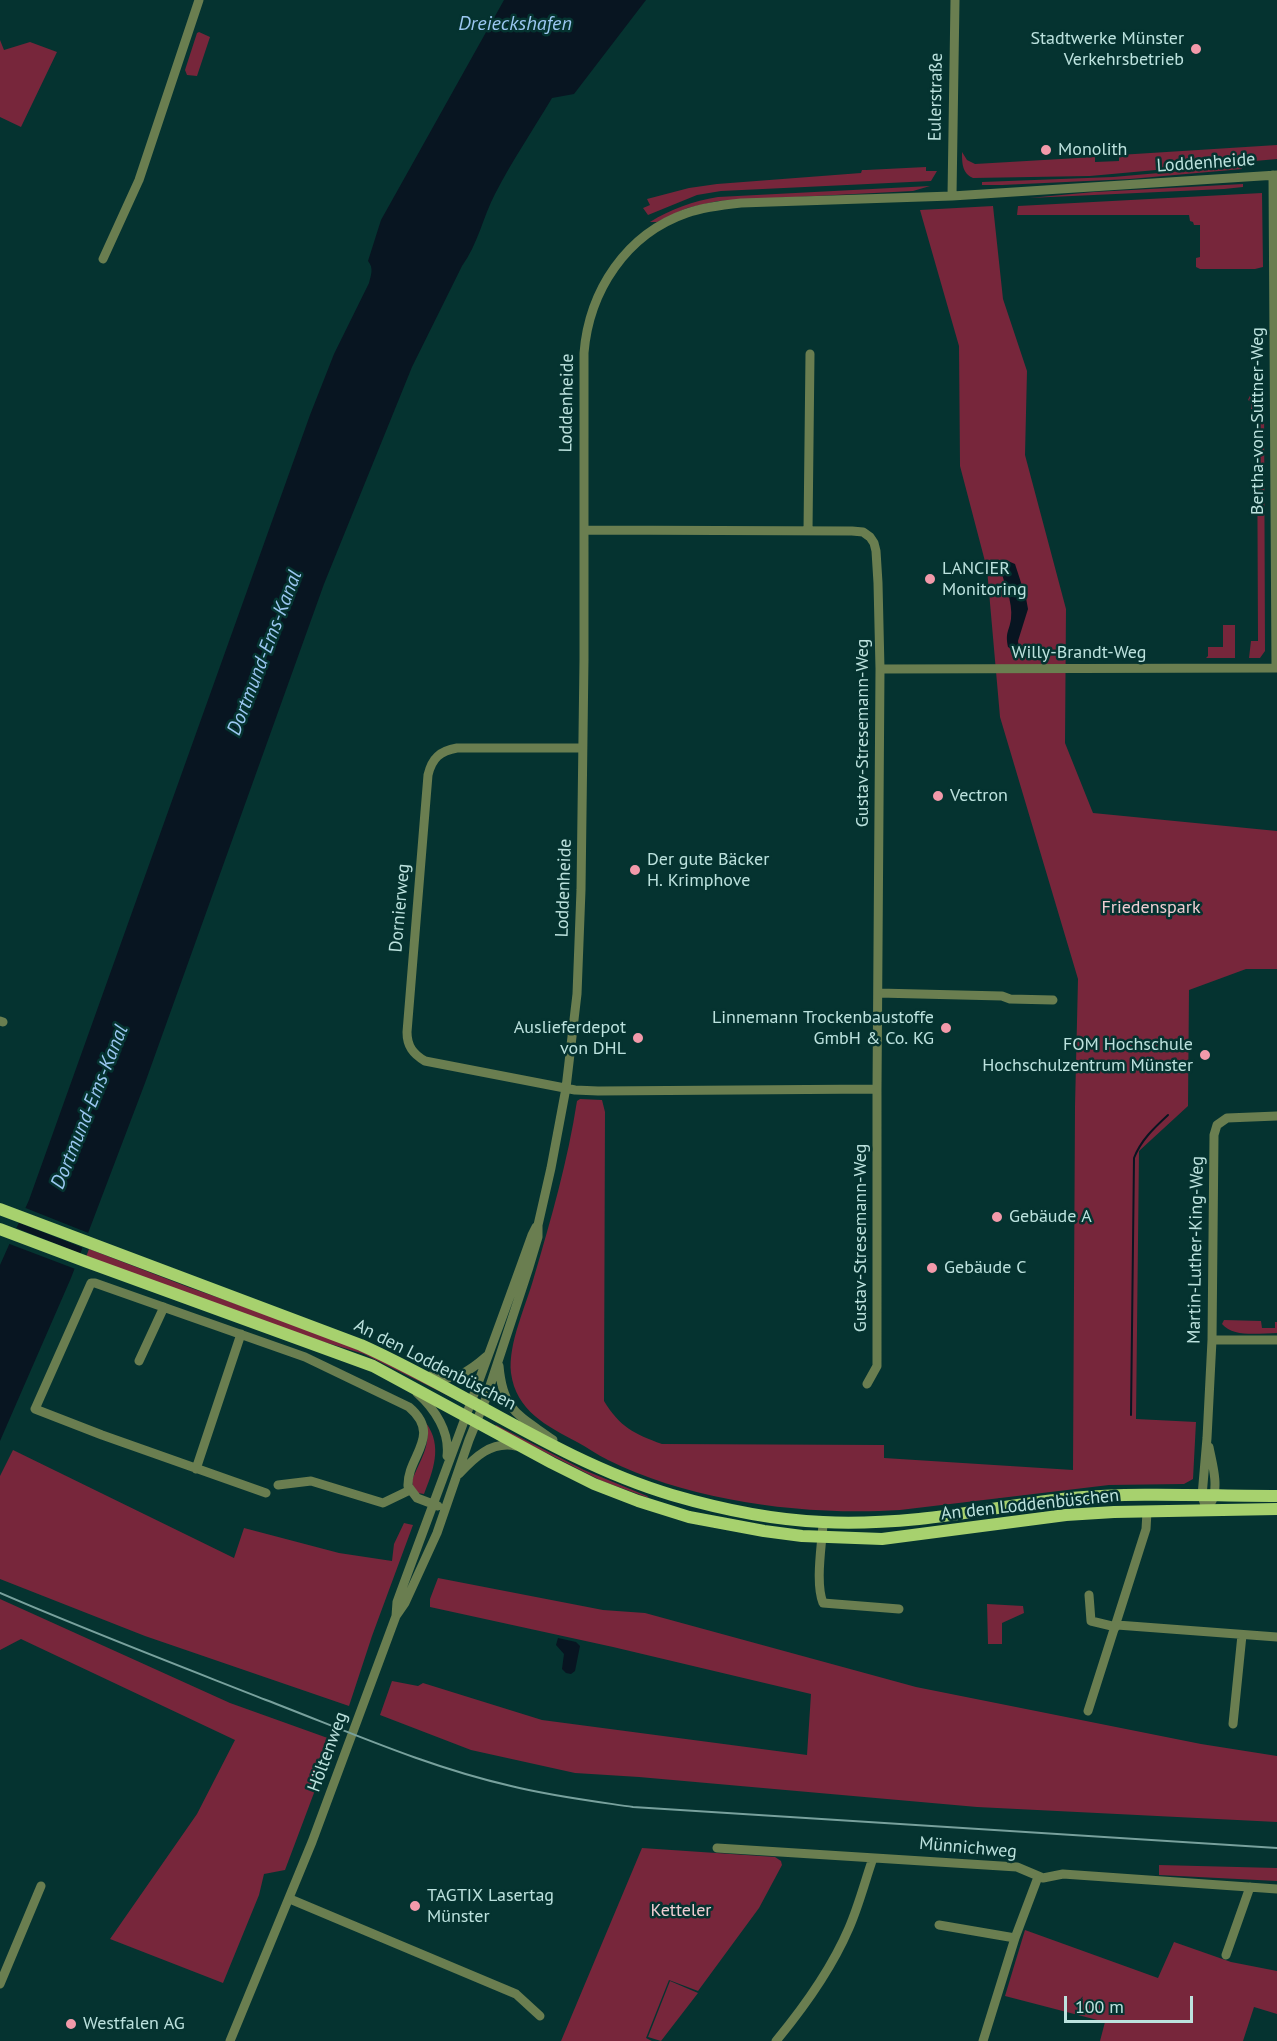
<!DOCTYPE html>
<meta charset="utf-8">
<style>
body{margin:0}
#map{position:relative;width:1277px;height:2041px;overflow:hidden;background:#053330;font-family:"PT Sans",sans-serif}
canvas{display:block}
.scale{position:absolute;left:1064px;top:1996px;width:129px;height:27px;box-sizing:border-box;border:3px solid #bce2de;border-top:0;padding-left:8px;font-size:18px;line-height:21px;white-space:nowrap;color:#bce2de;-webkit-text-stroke:4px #053330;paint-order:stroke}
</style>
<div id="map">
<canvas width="1277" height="2041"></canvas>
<div class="scale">100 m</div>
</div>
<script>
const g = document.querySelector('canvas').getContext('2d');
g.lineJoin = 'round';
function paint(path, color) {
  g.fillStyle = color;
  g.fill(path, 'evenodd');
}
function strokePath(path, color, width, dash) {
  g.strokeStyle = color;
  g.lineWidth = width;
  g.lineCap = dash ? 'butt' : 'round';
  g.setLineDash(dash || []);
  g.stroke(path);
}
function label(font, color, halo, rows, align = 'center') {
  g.font = font + ' "PT Sans",sans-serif';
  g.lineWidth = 5;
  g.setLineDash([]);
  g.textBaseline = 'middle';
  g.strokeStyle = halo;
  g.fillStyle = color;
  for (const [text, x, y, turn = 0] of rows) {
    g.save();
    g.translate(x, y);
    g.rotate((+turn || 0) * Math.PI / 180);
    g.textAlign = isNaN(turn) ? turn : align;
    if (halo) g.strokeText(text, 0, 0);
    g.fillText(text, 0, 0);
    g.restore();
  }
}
paint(new Path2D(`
 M199 32 210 37 197 76 187 75 185 70 197 33Z
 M0 40 4 50 30 42 57 52 21 127 0 117Z
 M1277 145V159L1090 176 973 178C962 173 962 163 962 152L967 160 975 164 1095 157V162L1119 161V155Z
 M1239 166 1242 167V169L1130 179 1002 185H982V182L1113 177Z
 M926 167V171H937L931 181 721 191 697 195 648 215 643 208 650 205 647 199 689 188 717 184 861 173 862 170H866Z
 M1243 184V187L1224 189 1029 198 1094 192Z
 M930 186 913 191 718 201 687 208 657 222H650C671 209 693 201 718 197Z
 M1262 193 1263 267 1255 269H1200L1196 267V258L1200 257V225H1194L1193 222 1190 221 1189 215H1017L1018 206Z
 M993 206 1003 299 1027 371 1025 455 1066 609 1065 743 1093 813 1277 831V969H1246L1189 990 1188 1106 1139 1151 1136 1419 1196 1422 1193 1479 1184 1484 1109 1485 900 1510C807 1516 692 1502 608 1460 597 1455 587 1447 577 1442 547 1426 516 1411 511 1373 508 1343 526 1306 534 1277 551 1219 568 1160 577 1101L580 1099 602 1100 605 1112 604 1401C620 1427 634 1434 662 1444L884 1445V1458L1073 1470 1075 1106 1078 979 1000 717 987 569 960 466 959 346 920 210Z
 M1251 393H1264L1265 651 1260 658H1249L1251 641H1258L1257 410 1251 409V402L1248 400Z
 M1223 625H1235V658H1206L1208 656V647H1223Z
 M89 1249 188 1287 316 1332 389 1363 459 1401 364 1354 311 1338 86 1257Z
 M1224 1320 1261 1321 1262 1328H1275V1322H1277V1333C1260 1333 1234 1338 1222 1324Z
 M426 1423C443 1446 433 1471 424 1494L418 1493 413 1487 412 1481C419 1461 432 1446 426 1423Z
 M496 1425 584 1470 647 1496 649 1498 602 1481 495 1427Z
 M13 1450 234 1558 244 1528 339 1553 392 1561 394 1544 404 1523 413 1525 372 1636 349 1706 145 1636 0 1579V1476Z
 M438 1578 603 1610 645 1613 916 1687 1201 1744 1277 1756V1822L977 1807 639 1777 575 1773 471 1750 380 1715 392 1681 418 1686 423 1683 542 1720 807 1755 811 1694 613 1647 430 1607V1599Z
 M0 1599 230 1703 336 1741 329 1753 285 1870 264 1874 259 1895 223 1983 110 1939 197 1814 235 1740 21 1639 0 1650Z
 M987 1604 1023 1606 1024 1613 1002 1623V1644H988Z
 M642 1848 775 1857 781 1861 782 1865 759 1908 698 1991 669 1980 646 2038 652 2041H561Z
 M1159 1865 1277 1868V1881L1159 1875Z
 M1025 1930 1158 1978 1174 1942 1231 1962 1277 1971V2014L1254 2007 1243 2041H1100L1105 2022 1005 1996Z
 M670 1981 698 1993 661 2041 648 2037Z`), '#77263b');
paint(new Path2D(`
 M504 0H646L574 94 552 98C533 130 512 161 495 194 483 217 478 244 462 266L412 367 324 584 145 1083 71 1278 0 1441V1265L29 1200 310 415 334 354 369 283C371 275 374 268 368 261L381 220Z
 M1008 561 1015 564 1026 598 1028 609 1018 641 1019 648 1017 652 1008 647C1005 632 1009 632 1011 619 1013 601 1004 584 1000 567L1004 562Z
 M558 1638 576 1642 580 1646 575 1671 571 1674 566 1673 562 1669 564 1654 556 1645Z`), '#081521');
paint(new Path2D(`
 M23 1207 91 1234 86 1249 17 1222Z
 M14 1227 84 1255 78 1270 7 1243Z`), '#053330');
strokePath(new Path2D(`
 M1131 1415 1134 1158C1141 1140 1154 1128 1168 1115`), '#081521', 2);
strokePath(new Path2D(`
 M1273 175 1276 668
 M952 196 955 0
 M103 259 139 180 199 0
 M584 530 852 531 863 532 870 537 874 543 876 551 878 583 880 669 877 1089V1366L867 1384
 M808 531 810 354
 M880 669 1277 668
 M582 748H457C440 751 432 758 428 775L407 1032C407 1046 413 1054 425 1061L575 1090 598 1091 877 1089
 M878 993 1002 996 1010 999 1053 1000
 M0 1021 3 1022
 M1212 1340H1277
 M139 1361 164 1307
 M499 1366C503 1412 519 1415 553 1440
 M430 1376C453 1384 471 1370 487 1356
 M417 1393C435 1409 450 1432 447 1456
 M1209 1447C1212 1463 1219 1485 1212 1501
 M196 1469 241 1334
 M459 1474C475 1457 491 1441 516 1446
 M278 1485 311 1481 383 1503 410 1490
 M266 1493 102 1435 35 1409 91 1283H95L305 1357 409 1407C443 1436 407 1456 408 1486L417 1498 438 1506
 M1207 1511 1202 1496 1207 1438 1212 1340 1214 1135 1217 1125 1227 1118 1277 1116
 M823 1523C822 1545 815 1582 823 1603L899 1609
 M1089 1595 1091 1621 1116 1627
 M396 1616 405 1603 437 1533 469 1440 486 1398 529 1267 538 1237V1225L551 1168 566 1088 577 994 581 890 584 659V353C589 291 626 234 687 213 704 207 722 205 741 203L952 196 1277 175
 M1117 1625 1277 1637
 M1088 1711 1146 1529 1147 1512
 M1233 1724 1242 1635
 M717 1848 1017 1867 1043 1878 1063 1874 1277 1889
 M290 1899 516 1994 540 2016
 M939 1925 1015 1938
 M1226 1955 1250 1887
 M0 1984 41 1886
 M230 2041 312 1842 396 1616 397 1602C442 1480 488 1358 532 1235L536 1227
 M776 2041C805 2006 831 1970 849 1928 859 1905 865 1881 873 1858
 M983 2041 1015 1938 1038 1877`), '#6a7e50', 9);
strokePath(new Path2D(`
 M0 1209 361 1345C466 1392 561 1462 672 1495 720 1509 773 1520 823 1522 854 1524 887 1522 919 1519 969 1514 1020 1503 1071 1498 1139 1492 1209 1496 1277 1496
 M0 1229 87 1262 373 1366 552 1463 594 1484 638 1501 689 1517 764 1531 802 1536 882 1539 1066 1515 1114 1512 1277 1509`), '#a7d16e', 12);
strokePath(new Path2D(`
 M0 1593C88 1631 177 1665 266 1700 347 1731 427 1767 511 1786 551 1796 592 1801 633 1807L1277 1848`), '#78a19d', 2);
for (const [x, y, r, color] of [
 [1196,49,6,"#f39aaa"],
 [1046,150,6,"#f39aaa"],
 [930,579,6,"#f39aaa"],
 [938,796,6,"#f39aaa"],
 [635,870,6,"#f39aaa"],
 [946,1028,6,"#f39aaa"],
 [638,1038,6,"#f39aaa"],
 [1205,1055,6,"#f39aaa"],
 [997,1217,6,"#f39aaa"],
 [932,1268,6,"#f39aaa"],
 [415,1906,6,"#f39aaa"],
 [71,2024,6,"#f39aaa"]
]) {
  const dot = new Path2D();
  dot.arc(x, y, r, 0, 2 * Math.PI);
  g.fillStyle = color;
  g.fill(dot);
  strokePath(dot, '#053330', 2);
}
label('18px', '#bce2de', '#053330', [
 ["Stadtwerke Münster",1184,39,"right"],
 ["Verkehrsbetrieb",1184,60,"right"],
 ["Monolith",1058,150],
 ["LANCIER",942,569],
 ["Monitoring",942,590],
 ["Vectron",950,796],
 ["Der gute Bäcker",647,860],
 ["H. Krimphove",647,881],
 ["Linnemann Trockenbaustoffe",934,1018,"right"],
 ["GmbH & Co. KG",934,1039,"right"],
 ["Auslieferdepot",626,1028,"right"],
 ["von DHL",626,1049,"right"],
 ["FOM Hochschule",1193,1045,"right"],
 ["Hochschulzentrum Münster",1193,1066,"right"],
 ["Gebäude A",1009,1217],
 ["Gebäude C",944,1268],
 ["TAGTIX Lasertag",427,1896],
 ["Münster",427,1917],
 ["Westfalen AG",83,2024]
], 'left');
label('18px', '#bce2de', '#053330', [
 ["Eulerstraße",936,97,-89],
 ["Loddenheide",1206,163,-4],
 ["Loddenheide",567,403,-89],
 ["Bertha-von-Suttner-Weg",1258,421,-90],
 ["Willy-Brandt-Weg",1079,653],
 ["Gustav-Stresemann-Weg",863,733,-90],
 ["Loddenheide",564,888,-88],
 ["Dornierweg",400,908,-85],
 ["Gustav-Stresemann-Weg",861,1238,-90],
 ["Martin-Luther-King-Weg",1196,1250,-89],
 ["An den Loddenbüschen",435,1365,27],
 ["An den Loddenbüschen",1030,1505,-6],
 ["Höltenweg",328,1752,-70],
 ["Münnichweg",968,1848,5]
]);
label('18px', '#efcdd2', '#053330', [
 ["Friedenspark",1151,908],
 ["Ketteler",681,1911]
]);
label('italic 20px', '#9bc7f1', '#053330', [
 ["Dreieckshafen",515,24],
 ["Dortmund-Ems-Kanal",265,653,-69],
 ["Dortmund-Ems-Kanal",90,1107,-68]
]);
</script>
